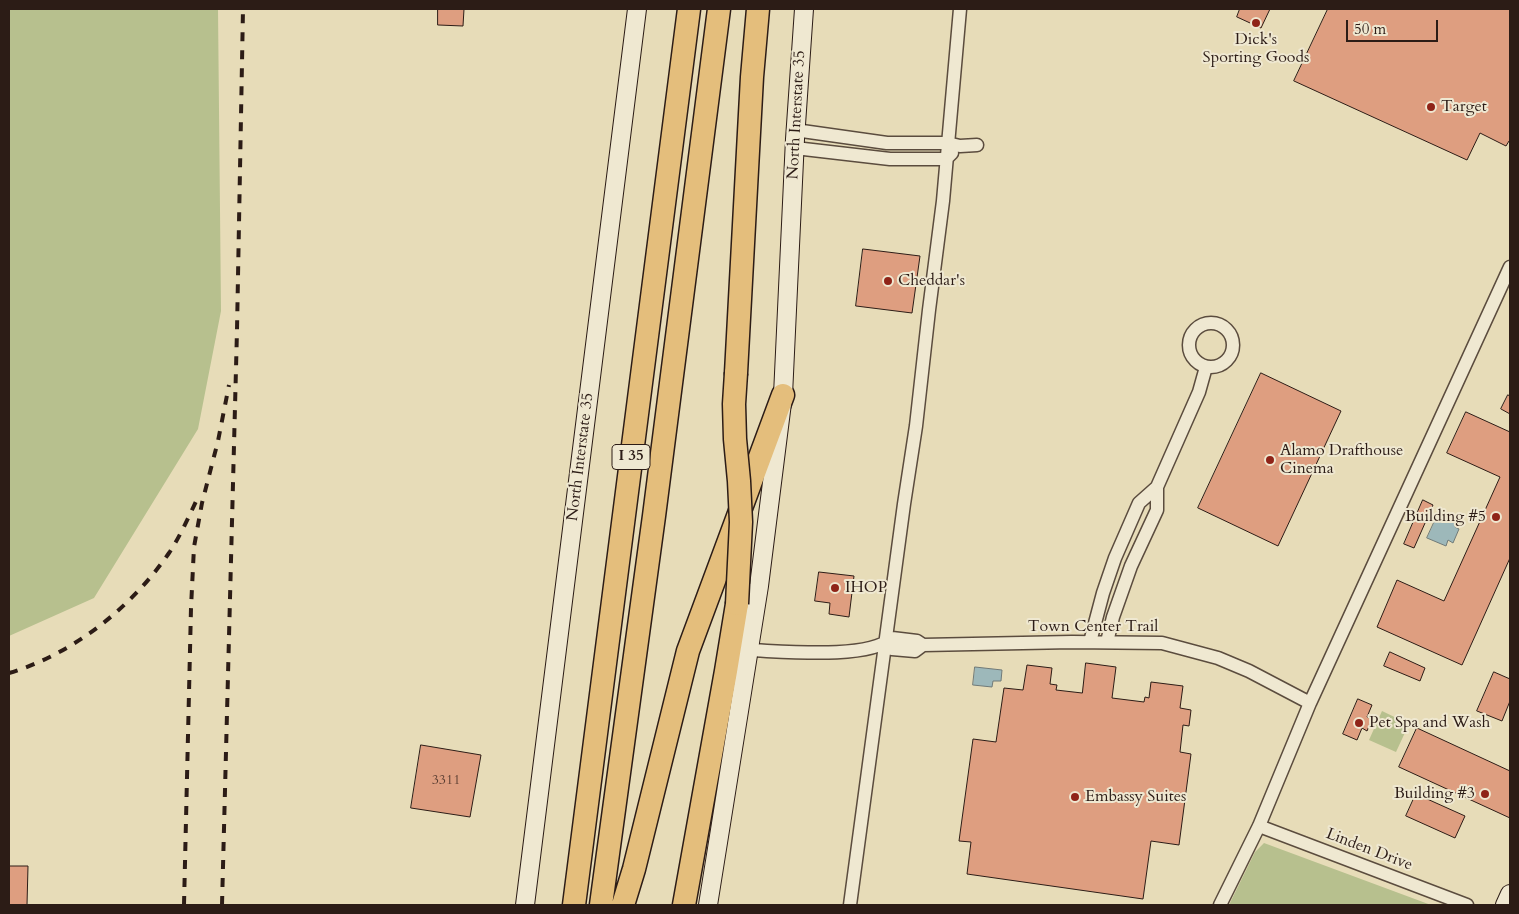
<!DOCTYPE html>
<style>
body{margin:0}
#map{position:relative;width:1519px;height:914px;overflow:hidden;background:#e7dcb8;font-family:Cardo,serif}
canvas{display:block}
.frame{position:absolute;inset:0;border:10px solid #2c1c16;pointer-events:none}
.scale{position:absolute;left:1346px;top:20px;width:92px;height:22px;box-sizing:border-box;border:2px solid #2c1c16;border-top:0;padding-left:6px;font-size:15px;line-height:18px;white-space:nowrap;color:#2c1c16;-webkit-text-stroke:4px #efe8d1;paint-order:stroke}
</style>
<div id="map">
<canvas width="1519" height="914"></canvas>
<div class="frame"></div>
<div class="scale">50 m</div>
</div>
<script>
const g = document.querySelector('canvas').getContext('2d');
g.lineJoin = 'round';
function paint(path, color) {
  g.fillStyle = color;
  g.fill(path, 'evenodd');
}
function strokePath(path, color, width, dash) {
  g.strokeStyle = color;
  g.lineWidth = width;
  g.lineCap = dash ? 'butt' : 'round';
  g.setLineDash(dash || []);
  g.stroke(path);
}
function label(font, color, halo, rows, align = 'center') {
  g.font = font + ' Cardo,serif';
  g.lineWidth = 4;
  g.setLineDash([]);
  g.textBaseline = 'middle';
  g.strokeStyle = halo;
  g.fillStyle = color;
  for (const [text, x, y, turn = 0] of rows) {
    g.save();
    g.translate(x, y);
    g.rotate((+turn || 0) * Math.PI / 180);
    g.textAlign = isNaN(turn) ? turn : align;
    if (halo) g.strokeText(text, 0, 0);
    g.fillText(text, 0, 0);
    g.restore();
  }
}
paint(new Path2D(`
 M9 9H218L221 311 198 429 94 598 9 636Z
 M1382 711 1409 724 1396 752 1369 740Z
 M1264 843 1431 905H1229L1255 852Z`), '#b7c08e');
const water = new Path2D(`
 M1438 514 1458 522 1455 527 1459 529 1453 543 1448 540 1446 546 1427 538Z
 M975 667 1002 670 1001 681H993L992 687 973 685Z`);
paint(water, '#9db8ba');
strokePath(water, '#707a78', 1);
const building = new Path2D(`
 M438 9H464L463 26 438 25Z
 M1240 9H1270L1261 28 1237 17Z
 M1328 9H1510V141H1509L1506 146 1480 133 1467 160 1294 81Z
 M863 249 920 256 912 313 856 306Z
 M1261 373 1341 411 1278 546 1198 508Z
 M1508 395 1510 396V414L1501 409Z
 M1466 412 1510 432V558L1462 665 1377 627 1397 580 1444 601 1500 477 1447 453Z
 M1423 500 1433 505 1414 548 1404 544Z
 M819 572 854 576 849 617 829 614 830 603 815 601Z
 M1390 652 1425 668 1420 681 1384 666Z
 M1086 663 1116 667 1112 698 1144 702 1145 697 1149 698 1151 682 1183 686 1180 708 1191 710 1189 726 1183 725 1180 752 1191 754 1179 845 1151 841 1143 899 967 874 971 842 959 841 973 739 996 742 1004 688 1023 690 1027 665 1052 668 1050 684 1057 685 1056 690 1082 693Z
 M1494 672 1510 679V701L1502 721 1477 711Z
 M1358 699 1372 705 1367 717 1372 719 1367 731 1362 728 1357 740 1343 734Z
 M1417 728 1510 771V818L1399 767Z
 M421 745 481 755 470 817 411 808Z
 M1416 794 1465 816 1455 838 1406 816Z
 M9 866H28L27 905H9Z`);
paint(building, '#de9e80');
strokePath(building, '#2c1c16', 1);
const street = new Path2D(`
 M795 130 887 143H947L960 146 977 145
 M795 148 890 159H946L952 153
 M1189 345a22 22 0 1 1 44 0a22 22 0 1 1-44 0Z
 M1090 642 1103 593 1115 558 1139 503 1157 487
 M1107 642 1113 617 1131 566 1157 510V487L1199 392 1206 367
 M886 643 892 649 915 651 923 645 1072 642 1162 643 1218 658 1249 671 1310 703
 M748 650C781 651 868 660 892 638L917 641 923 645
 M1259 826 1467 905
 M850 905 904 504 916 426 929 310 943 201 960 9
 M1220 905 1259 826 1310 703 1510 267`);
const secondary = new Path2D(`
 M525 905 637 9
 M708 905 759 586 783 395 795 139 804 9
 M1505 905 1510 894`);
const highway = new Path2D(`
 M736 373 752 77 758 9
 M574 905 689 9
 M601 905 654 516 719 9
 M623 905 634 869 688 651 783 395
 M684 905 726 671 737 604`);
strokePath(street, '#5b4c3e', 15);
strokePath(secondary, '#2c1c16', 20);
strokePath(highway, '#2c1c16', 25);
strokePath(street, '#efe8d1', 12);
strokePath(secondary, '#efe8d1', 18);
strokePath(highway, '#e4be7c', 22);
strokePath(new Path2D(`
 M9 673C73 654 131 608 169 553 181 535 190 514 199 495
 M184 905 191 608 194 547 202 503 218 441 229 385
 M222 905 237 330 243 9`), '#2c1c16', 4, [9, 9]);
const highwayBridge = new Path2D(`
 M736 373 734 404 735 439 739 481 741 522 737 604`);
strokePath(highwayBridge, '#2c1c16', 25, []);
strokePath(highwayBridge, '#e4be7c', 22);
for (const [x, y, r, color] of [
 [1256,23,5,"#8f2418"],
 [1431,107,5,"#8f2418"],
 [888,281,5,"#8f2418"],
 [1270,460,5,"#8f2418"],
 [1496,517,5,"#8f2418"],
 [835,588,5,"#8f2418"],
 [1359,723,5,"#8f2418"],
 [1485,794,5,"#8f2418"],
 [1075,797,5,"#8f2418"]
]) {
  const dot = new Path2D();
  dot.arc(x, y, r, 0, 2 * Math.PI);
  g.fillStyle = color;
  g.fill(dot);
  strokePath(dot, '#efe8d1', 2);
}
label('14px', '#583c30', null, [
 ["3311",446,781]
]);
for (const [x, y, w] of [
 [631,457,38]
]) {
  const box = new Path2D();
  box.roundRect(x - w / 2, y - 12.5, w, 25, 4);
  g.fillStyle = '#efe8d1';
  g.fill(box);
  strokePath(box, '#2c1c16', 1);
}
label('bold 15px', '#2c1c16', null, [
 ["I 35",631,457]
]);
label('16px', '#2c1c16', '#efe8d1', [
 ["Dick's",1256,40,"center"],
 ["Sporting Goods",1256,58,"center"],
 ["Target",1441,107],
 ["Cheddar's",898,281],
 ["Alamo Drafthouse",1280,451],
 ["Cinema",1280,469],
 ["Building #5",1486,517,"right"],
 ["IHOP",845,588],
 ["Pet Spa and Wash",1369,723],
 ["Building #3",1475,794,"right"],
 ["Embassy Suites",1085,797]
], 'left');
label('16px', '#2c1c16', '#efe8d1', [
 ["North Interstate 35",797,115,-87],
 ["North Interstate 35",581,457,-83],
 ["Town Center Trail",1093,627],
 ["Linden Drive",1369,850,21]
]);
</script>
